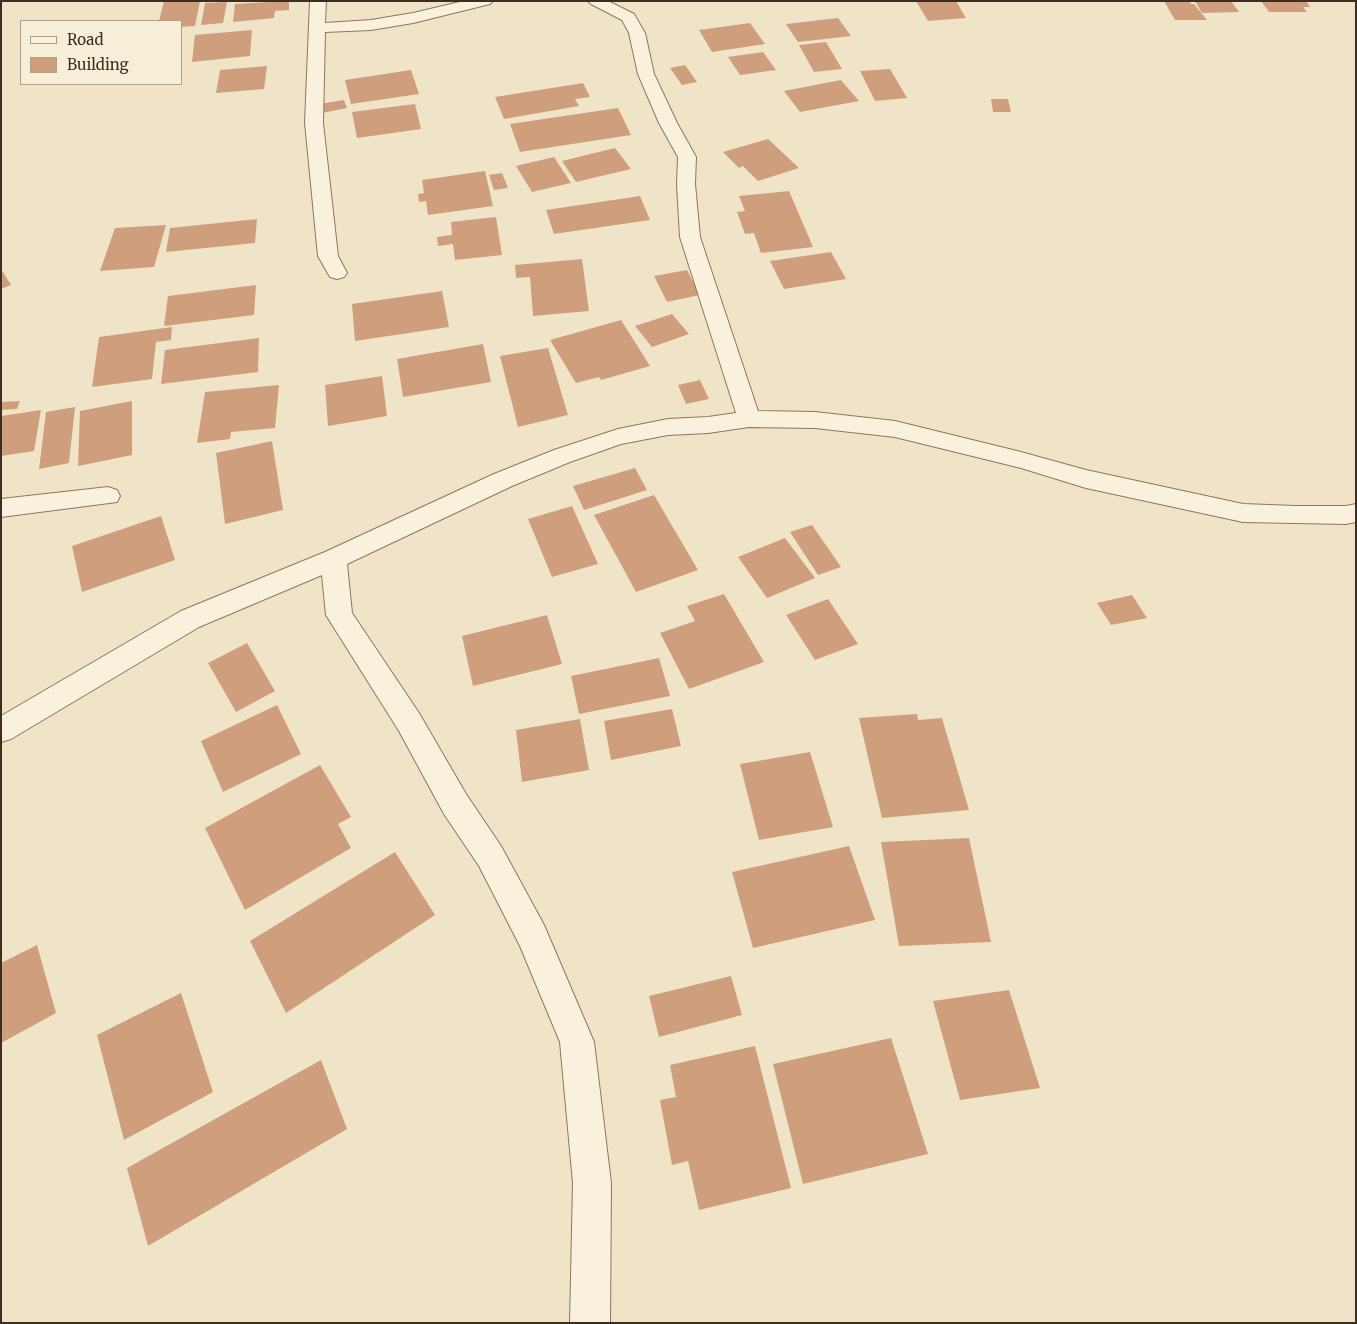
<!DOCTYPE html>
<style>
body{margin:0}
#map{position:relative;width:1357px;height:1324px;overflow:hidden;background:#f0e4c8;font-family:Merriweather,serif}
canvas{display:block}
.frame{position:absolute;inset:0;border:2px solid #3d2e20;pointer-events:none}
.legend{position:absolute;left:20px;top:20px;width:162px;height:65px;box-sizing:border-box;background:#f7eed8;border:1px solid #ada18e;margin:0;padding:6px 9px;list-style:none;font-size:15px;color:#3d2e20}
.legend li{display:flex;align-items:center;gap:10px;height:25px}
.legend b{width:25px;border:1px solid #ada18e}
</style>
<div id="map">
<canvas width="1357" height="1324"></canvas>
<div class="frame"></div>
<ul class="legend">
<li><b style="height:6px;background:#faf1dc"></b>Road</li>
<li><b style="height:14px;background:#cf9f7d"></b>Building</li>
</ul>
</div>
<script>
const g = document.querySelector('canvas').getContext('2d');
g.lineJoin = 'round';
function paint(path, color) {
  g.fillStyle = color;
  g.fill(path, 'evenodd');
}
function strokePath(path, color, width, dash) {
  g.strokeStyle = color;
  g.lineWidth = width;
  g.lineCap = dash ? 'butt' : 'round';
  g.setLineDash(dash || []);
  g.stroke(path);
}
paint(new Path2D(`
 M164 1H200L195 26 181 27V21H159Z
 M286 1H289V10L275 11 274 18 233 22 235 4Z
 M916 1H956L966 18 928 21Z
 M1164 1H1189L1191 4H1194L1207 20H1175Z
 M1195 1H1231L1239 12 1202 13Z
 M1261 1H1306L1310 7H1303L1307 12H1269Z
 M227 2 223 23 201 25 205 3Z
 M838 18 851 36 798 42 786 24Z
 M750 23 765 44 712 52 699 30Z
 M252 30 250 56 192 62 195 35Z
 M826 42 842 69 814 72 799 45Z
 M763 52 776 70 740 75 728 57Z
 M685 65 697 82 682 85 670 68Z
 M267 66 264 89 216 93 220 70Z
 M890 69 907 98 875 101 860 71Z
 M411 70 419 94 351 104 345 80Z
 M841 80 859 101 800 112 784 91Z
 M583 83 590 97 575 99 579 106 504 119 495 97Z
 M991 99H1008L1011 112H993Z
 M344 100 347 108 322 113 319 104Z
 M415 104 421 129 357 138 352 112Z
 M618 108 631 135 520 152 510 124Z
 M768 139 799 168 758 181 743 166 739 168 723 152Z
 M615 148 631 169 576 182 562 161Z
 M554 157 571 183 532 192 516 166Z
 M485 171 493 206 428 215 426 201 419 202 418 194 424 193 422 180Z
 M502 173 508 188 494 190 489 175Z
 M789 191 813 247 761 253 754 233 745 234 737 212 745 211 739 196Z
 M640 196 650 220 554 234 546 210Z
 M496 217 502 255 455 260 453 244 438 246 437 237 452 235 451 222Z
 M257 219 255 243 166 252 170 228Z
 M166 225 154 267 100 271 115 228Z
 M831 252 846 279 784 289 770 261Z
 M582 259 589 311 533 316 530 277 516 278 515 265Z
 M1 269 11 285 1 289Z
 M687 270 700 295 667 302 654 276Z
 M256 285 254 315 164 326 168 296Z
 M442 291 449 327 355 341 352 304Z
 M672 314 689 334 652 347 635 326Z
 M621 320 650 366 601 380 599 377 576 383 550 340Z
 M172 327 171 340 156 342 152 379 92 387 99 337Z
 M259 338 258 372 161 384 165 350Z
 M483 344 491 382 403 397 397 359Z
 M548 348 568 415 518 427 500 356Z
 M382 376 387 416 328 426 325 385Z
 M700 380 709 399 686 404 678 385Z
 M279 385 275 428 231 432 230 439 197 443 205 392Z
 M20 401 17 409 1 410V402Z
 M132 401V455L78 466 80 411Z
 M75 407 69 463 39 469 46 412Z
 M41 410 34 451 1 456V416Z
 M272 441 283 510 225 524 216 453Z
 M635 468 647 490 584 510 573 486Z
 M654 495 698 570 636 592 594 515Z
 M572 506 598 564 552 577 528 519Z
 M161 516 175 560 82 592 72 546Z
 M812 525 841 567 818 575 790 532Z
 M785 538 815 578 767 598 738 557Z
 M724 594 764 662 689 689 660 633 695 621 687 606Z
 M1132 595 1147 618 1111 625 1097 603Z
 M828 599 858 644 815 660 786 615Z
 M547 615 562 664 473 686 462 636Z
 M247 643 275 691 236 712 208 663Z
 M659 658 670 696 579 714 571 676Z
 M277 705 301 754 223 792 201 741Z
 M672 709 681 746 611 760 604 721Z
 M917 714 918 720 942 718 969 810 882 818 859 718Z
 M580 719 589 770 522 782 516 730Z
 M810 752 833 827 759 840 740 764Z
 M320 765 351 817 338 824 351 848 245 910 205 828Z
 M969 838 991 942 899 946 881 842Z
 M849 846 875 920 753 948 732 872Z
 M395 852 435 915 286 1013 250 941Z
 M37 945 56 1013 1 1043V963Z
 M731 976 742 1015 659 1037 649 996Z
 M1009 990 1040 1088 960 1100 933 1001Z
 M181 993 213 1092 124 1140 97 1035Z
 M891 1038 928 1154 803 1184 773 1064Z
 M755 1046 791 1188 699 1210 688 1161 672 1165 660 1100 676 1097 670 1065Z
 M321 1060 347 1129 148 1246 127 1168Z`), '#cf9f7d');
const minor = new Path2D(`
 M310 1H326L325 23 371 20 413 13 464 1H493L490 4 413 23 371 30 325 32 323 123 338 256 347 273 344 277 337 279 330 277 318 256 305 123Z
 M588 1H608L634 14 645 33 654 74 677 123 696 157 695 184 700 237 758 411 815 412 895 421 1021 452 1086 470 1243 504 1295 506H1346L1356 504V522L1346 524 1243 522 1086 488 1021 468 895 437 815 428 749 427 708 433 668 435 621 444 570 462 512 486 347 564 352 613 419 713 466 794 501 846 544 925 594 1042 611 1183 610 1323H570L573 1183 560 1042 520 946 479 866 444 814 399 731 326 615 322 575 199 627 11 739 1 742V716L181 611 325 552 494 474 554 450 618 429 668 419 708 417 736 413 680 237 677 184 678 157 659 123 638 74 629 33 622 20 591 4Z
 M108 487 117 490 120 496 117 502 1 517V499Z`);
strokePath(minor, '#8d765c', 2);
paint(minor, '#faf1dc');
</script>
